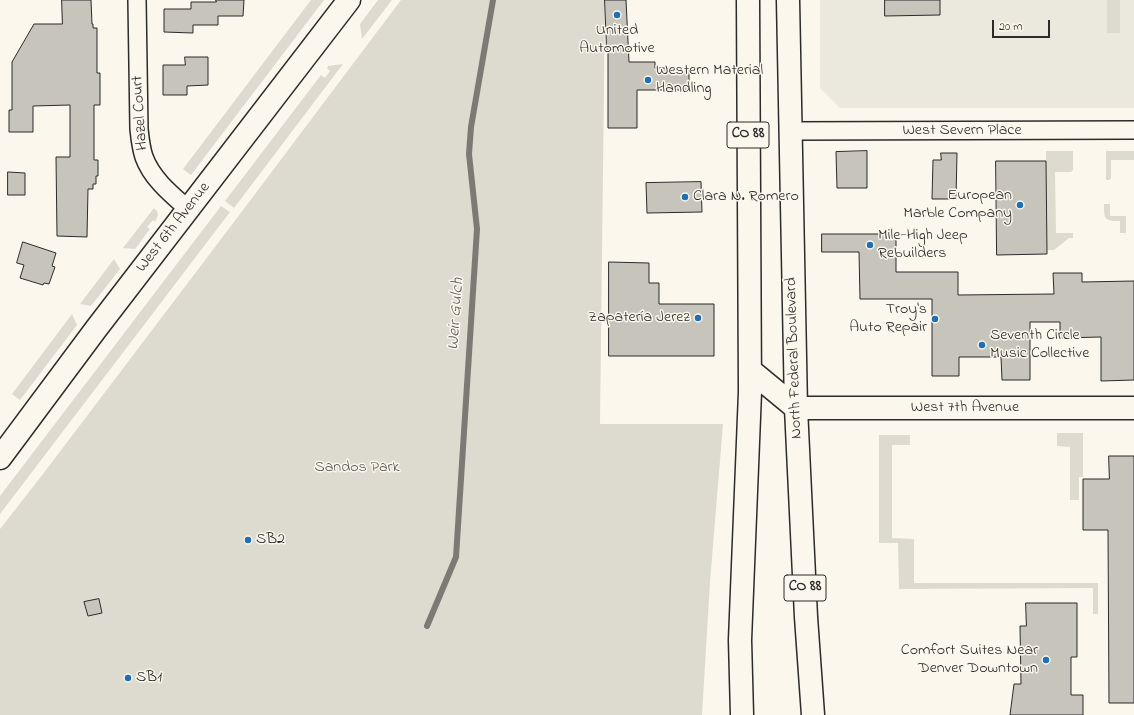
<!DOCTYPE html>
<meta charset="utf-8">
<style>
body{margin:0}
#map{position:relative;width:1134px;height:715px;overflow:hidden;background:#fbf7ec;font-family:"Indie Flower",sans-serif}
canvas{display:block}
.scale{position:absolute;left:992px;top:20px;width:58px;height:18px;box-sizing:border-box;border:2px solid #2b2b2b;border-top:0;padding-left:5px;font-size:12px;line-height:14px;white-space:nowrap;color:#2b2b2b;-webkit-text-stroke:3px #fbf7ec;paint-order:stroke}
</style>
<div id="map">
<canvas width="1134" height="715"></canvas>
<div class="scale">20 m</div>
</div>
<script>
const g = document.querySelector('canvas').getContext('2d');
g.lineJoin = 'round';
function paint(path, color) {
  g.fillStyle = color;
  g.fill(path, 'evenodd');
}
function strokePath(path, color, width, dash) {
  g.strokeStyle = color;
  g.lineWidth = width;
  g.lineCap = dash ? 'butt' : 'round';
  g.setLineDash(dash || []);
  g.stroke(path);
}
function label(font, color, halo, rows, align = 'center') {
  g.font = font + ' "Indie Flower",sans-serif';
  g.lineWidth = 3;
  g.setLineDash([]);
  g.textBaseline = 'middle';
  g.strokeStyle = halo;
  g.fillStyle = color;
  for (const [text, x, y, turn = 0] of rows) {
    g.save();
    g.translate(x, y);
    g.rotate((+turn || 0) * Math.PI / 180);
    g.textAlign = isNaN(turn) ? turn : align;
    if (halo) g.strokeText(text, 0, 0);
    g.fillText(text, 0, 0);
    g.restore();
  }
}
paint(new Path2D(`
 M820 0H1134V108H840L820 88Z`), '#ebe8de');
paint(new Path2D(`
 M311 0H324L191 175 183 169Z
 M378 0H392L362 39 360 24Z
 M401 0H605L600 424H723L710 582 702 715H0V529L43 474 240 214Z
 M1107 0H1120V33H1107Z
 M343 64 234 208 225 201 321 75 325 78 330 71 327 68 328 66Z
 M1046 151H1073V170L1071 172H1055L1056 233H1073V238H1069L1054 250H1047Z
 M1106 151H1134V160H1111V178L1109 180H1106Z
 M1104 204H1110V216H1126V233H1120V221C1104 221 1104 219 1104 204Z
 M221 206 230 212 0 514V496Z
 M154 208 157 211 158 215 155 222 153 220 147 227 150 229 135 249 123 248Z
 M114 259 120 269 91 306 80 304Z
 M72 314 77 325 20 400 12 394Z
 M1057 433H1083V477H1079V500H1070V447L1057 446Z
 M879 435H910V445H892V538L914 539V583H1098V614H1093V588L899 589 898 543H879Z`), '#dddad0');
strokePath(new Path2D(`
 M427 626 456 557 477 229 469 154 471 127 493 0`), '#7b7a75', 6);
const building = new Path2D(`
 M62 0H91L92 24H93V28H97V73H100V105H94V160H98V176H96V184H93V189H88L87 237 57 236 56 157H70V105L33 106V132H9V110H12V62L34 24H62Z
 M216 0H244L243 16H218V25H193V33L164 32V9H191V2H216Z
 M605 0H626L629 62H655V68H689V90H637V128H608V49H607Z
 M885 0H940V15L885 16Z
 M185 57H208V85L187 86V95H163V65H185Z
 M867 151V188H837L836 152Z
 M941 153H957L956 199H932L933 160H941Z
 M996 161H1046L1047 254 997 255Z
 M8 172 25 173V195H8Z
 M701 182 702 212 647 213 646 183Z
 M822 234H896V272H958V295L1054 294 1053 273H1082V282L1134 281V380L1101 381V337L1060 338V322H1030V380H1002L1001 357H959V376H932V299H860L859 252H822Z
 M23 242 56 253 52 266 55 267 49 284 44 283 43 285 20 278 24 265 17 263Z
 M609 262 649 263V283H659V304H714V356H609Z
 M1109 456H1134V703H1109L1108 530H1083V479H1109Z
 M99 599 102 613 88 616 84 602Z
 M1026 603H1077V657H1071V695H1083V715H1010L1014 684H1021L1020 626H1026Z`);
paint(building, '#c7c4bc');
strokePath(building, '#2b2b2b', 1);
const street = new Path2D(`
 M137 0 139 129C140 139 141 148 144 157 152 179 172 195 188 209
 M790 131 1134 130`);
const secondary = new Path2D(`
 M796 408H1134
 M0 458 96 329 349 0`);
const primary = new Path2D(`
 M788 0 796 408 806 617 813 715
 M750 370 796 408
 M742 715 740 640 750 392 748 0`);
strokePath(street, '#2b2b2b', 20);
strokePath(secondary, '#2b2b2b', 25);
strokePath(primary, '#2b2b2b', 25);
strokePath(street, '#fbf7ec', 17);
strokePath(secondary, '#fbf7ec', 22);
strokePath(primary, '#fbf7ec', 22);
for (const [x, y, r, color] of [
 [617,15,4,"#1f6fb2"],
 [648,80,4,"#1f6fb2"],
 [685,197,4,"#1f6fb2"],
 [1020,205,4,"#1f6fb2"],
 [870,245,4,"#1f6fb2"],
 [698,318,4,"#1f6fb2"],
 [935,319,4,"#1f6fb2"],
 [982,345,4,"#1f6fb2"],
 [248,540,4,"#1f6fb2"],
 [1046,660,4,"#1f6fb2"],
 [128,678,4,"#1f6fb2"]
]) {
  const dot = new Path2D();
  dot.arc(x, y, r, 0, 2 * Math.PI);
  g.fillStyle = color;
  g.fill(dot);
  strokePath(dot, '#fbf7ec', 1.5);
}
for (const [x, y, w] of [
 [748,135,42],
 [805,588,42]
]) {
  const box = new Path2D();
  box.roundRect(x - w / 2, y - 13, w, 26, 3);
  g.fillStyle = '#fbf7ec';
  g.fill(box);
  strokePath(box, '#2b2b2b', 1);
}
label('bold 15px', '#2b2b2b', null, [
 ["CO 88",748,135],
 ["CO 88",805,588]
]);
label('16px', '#2b2b2b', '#fbf7ec', [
 ["United",617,31,"center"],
 ["Automotive",617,49,"center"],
 ["Western Material",656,71],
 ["Handling",656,89],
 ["European",1012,196,"right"],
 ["Marble Company",1012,214,"right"],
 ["Clara N. Romero",693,197],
 ["Mile-High Jeep",878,236],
 ["Rebuilders",878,254],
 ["Troy's",927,310,"right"],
 ["Auto Repair",927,328,"right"],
 ["Zapatería Jerez",690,318,"right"],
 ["Seventh Circle",990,336],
 ["Music Collective",990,354],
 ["SB2",256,540],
 ["Comfort Suites Near",1038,651,"right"],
 ["Denver Downtown",1038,669,"right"],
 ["SB1",136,678]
], 'left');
label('16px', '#2b2b2b', '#fbf7ec', [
 ["Hazel Court",141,113,-94],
 ["West Severn Place",962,131],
 ["West 6th Avenue",174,228,-52],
 ["North Federal Boulevard",795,358,-92],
 ["West 7th Avenue",965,408]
]);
label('16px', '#585754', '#fbf7ec', [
 ["Sandos Park",357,468]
]);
label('italic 17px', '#5a5956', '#fbf7ec', [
 ["Weir Gulch",457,314,-86]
]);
</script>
